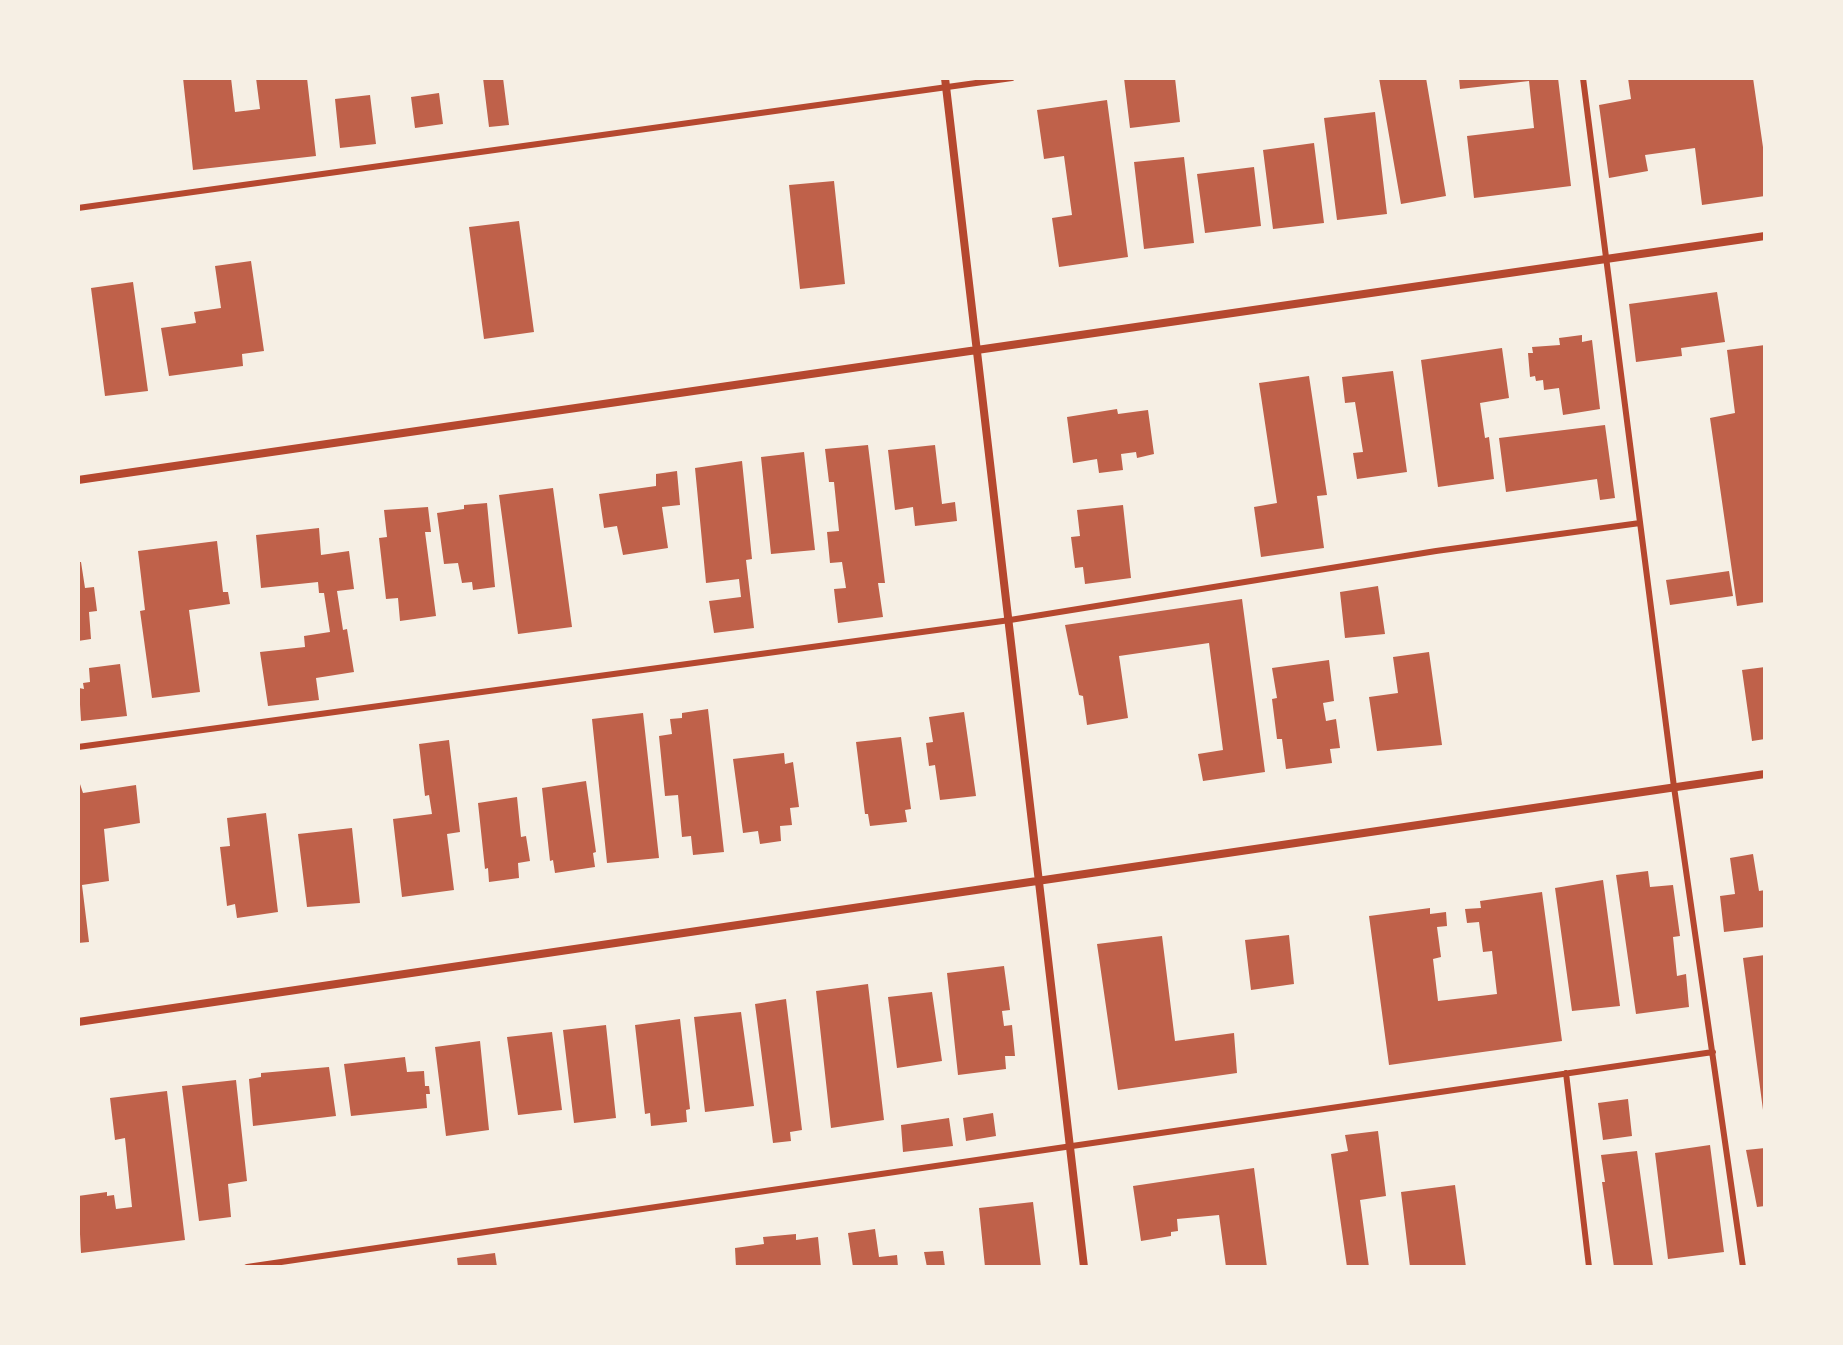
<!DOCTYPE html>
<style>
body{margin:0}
#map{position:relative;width:1843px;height:1345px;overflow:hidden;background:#f6efe4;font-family:"Space Grotesk",sans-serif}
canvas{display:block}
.frame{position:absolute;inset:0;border:80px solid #f6efe4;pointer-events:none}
</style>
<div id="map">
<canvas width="1843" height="1345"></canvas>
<div class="frame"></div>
</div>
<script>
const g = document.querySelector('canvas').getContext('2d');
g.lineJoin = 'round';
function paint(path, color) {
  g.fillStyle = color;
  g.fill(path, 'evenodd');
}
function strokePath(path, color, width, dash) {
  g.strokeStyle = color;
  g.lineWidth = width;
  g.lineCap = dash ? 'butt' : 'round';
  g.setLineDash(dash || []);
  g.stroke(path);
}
paint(new Path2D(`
 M183 78H231L235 112 260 109 256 78H307L316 156 193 170Z
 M483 78H503L509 125 489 127Z
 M1124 78H1175L1180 122 1130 128Z
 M1379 78H1426L1446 196 1401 204Z
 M1459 78H1558L1571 186 1474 198 1467 136 1534 128 1529 81 1460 89Z
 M1628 78H1753L1765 161V196L1702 205 1695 148 1645 155 1648 171 1609 178 1599 105 1631 99Z
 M439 93 443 124 415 128 411 97Z
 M370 95 376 144 340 148 335 99Z
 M1107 100 1128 257 1059 267 1052 218 1072 215 1064 156 1044 159 1037 110Z
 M1375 112 1387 214 1337 220 1324 118Z
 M1314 143 1324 223 1273 229 1263 150Z
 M1184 157 1194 243 1144 249 1134 162Z
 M1254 167 1261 226 1205 233 1197 174Z
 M834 181 845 284 800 289 789 185Z
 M519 221 534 332 484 339 469 227Z
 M251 261 264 351 242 354 243 366 169 376 161 328 196 323 194 312 221 308 215 266Z
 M133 282 148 391 105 396 91 288Z
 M1717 292 1725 342 1681 348 1682 356 1636 362 1629 304Z
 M1582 335V342L1592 340 1600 409 1563 415 1559 388 1544 390 1543 380 1536 381 1535 376 1530 377 1528 353H1533L1532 347 1560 345 1559 338Z
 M1765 345V602L1737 606 1710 418 1735 413 1727 350Z
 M1502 348 1509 398 1480 403 1485 438 1489 437 1494 479 1438 487 1421 360Z
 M1393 371 1407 472 1357 479 1353 453 1363 452 1355 402 1345 403 1342 377Z
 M1309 376 1327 495 1317 496 1324 548 1261 557 1254 507 1277 503 1259 383Z
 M1117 409 1118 414 1148 410 1154 454 1137 458 1136 452 1121 454 1123 470 1099 473 1097 459 1073 463 1067 417Z
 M1605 425 1615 498 1600 500 1597 479 1506 492 1499 438Z
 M868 445 885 583H878L883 617 838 623 834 589 846 588 842 562 830 563 827 532 839 531 834 482H829L825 449Z
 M935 445 942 504 955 502 957 521 915 526 913 507 895 510 888 450Z
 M804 452 815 550 771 554 761 457Z
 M742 461 752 559 746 560 754 628 714 633 709 601 741 597 739 579 706 583 695 468Z
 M677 471 680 505 662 507 668 548 623 555 617 526 604 528 599 494 656 486V474Z
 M553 488 572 627 518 634 499 495Z
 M487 503 495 587 473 590 472 582 462 583 458 563 444 564 437 513 464 509V505Z
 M1123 505 1131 578 1085 584 1083 567 1075 568 1071 537 1080 536 1077 510Z
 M428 507 431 532H425L436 616 400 621 398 598 386 599 379 538 387 537 384 510Z
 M319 528 321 555 349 551 354 589 337 591 343 630 347 629 354 672 316 678 319 700 268 706 260 652 305 647 304 636 330 632 324 593H319L318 582 261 588 256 535Z
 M217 541 223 592H228L230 604 189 610 200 692 152 698 140 611 145 610 138 551Z
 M78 562H81L85 588 94 587 97 611 89 612 91 639 78 641Z
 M1729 571 1733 596 1670 605 1666 580Z
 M1378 586 1385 634 1345 638 1340 592Z
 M1242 599 1265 772 1203 781 1198 754 1223 750 1209 643 1119 656 1128 718 1087 725 1083 696 1079 695 1065 625Z
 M1429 652 1442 745 1377 751 1369 697 1398 693 1393 657Z
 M1329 660 1334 701 1323 703 1326 721 1336 719 1340 748 1330 749 1332 763 1286 769 1282 739H1277L1272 699 1277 698 1272 668Z
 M120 664 127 716 81 721 79 688 84 689 83 683 90 682 89 668Z
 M1765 667V739L1752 741 1742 670Z
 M708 709 724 852 693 855 691 836 682 837 678 795 665 796 659 736 672 734 670 719 682 718V713Z
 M964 712 976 796 940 800 935 765 929 766 926 743 933 742 929 717Z
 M643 713 659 858 607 863 592 719Z
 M901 737 911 809 905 810 907 822 870 826 868 814H865L856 742Z
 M449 740 460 832 447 834 454 890 402 897 393 819 432 814 429 795 425 796 419 744Z
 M784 753 785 764 793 762 799 807 790 808 792 825 780 826 781 841 760 844 758 831 743 833 733 759Z
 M78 778 83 793 136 785 140 823 104 829 109 881 82 885 89 942 78 943Z
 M586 781 596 852 593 853 595 867 555 873 553 860 550 861 542 788Z
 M517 797 521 837 526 836 530 861 518 863 519 878 489 882 488 868 485 869 478 803Z
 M266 813 278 912 237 918 235 904 227 906 220 847 230 846 227 818Z
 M352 828 360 903 307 907 298 834Z
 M1753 854 1759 891 1765 890V927L1724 932 1720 896 1735 894 1730 858Z
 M1648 871 1650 887 1673 885 1680 936 1673 937 1677 976 1686 974 1689 1007 1636 1014 1616 875Z
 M1603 880 1620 1006 1572 1011 1555 888Z
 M1542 892 1562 1041 1389 1065 1369 916 1430 908V914L1446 912 1447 926 1437 927 1441 957 1433 959 1438 1001 1497 994 1492 951 1483 952 1479 922 1467 923 1465 909 1481 908 1480 901Z
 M1289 935 1294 984 1251 990 1245 940Z
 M1162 936 1175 1041 1234 1033 1237 1073 1118 1090 1097 944Z
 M1765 955V1110H1763L1743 958Z
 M1004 966 1010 1010 1002 1011 1004 1026 1012 1025 1015 1056H1005L1006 1069 958 1075 947 973Z
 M868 984 884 1120 831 1128 816 991Z
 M932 992 942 1061 897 1068 888 997Z
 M786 999 802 1130 790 1132 791 1141 773 1143 755 1004Z
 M741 1012 754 1106 705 1112 694 1017Z
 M680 1019 690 1109 686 1110 687 1122 651 1126 650 1113 645 1114 635 1025Z
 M606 1025 616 1118 574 1123 563 1030Z
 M552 1032 562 1110 518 1115 507 1037Z
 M480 1041 489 1130 446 1136 435 1047Z
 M405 1057 407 1072 424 1071 425 1086H429L430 1094H426L427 1108 351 1116 344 1064Z
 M329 1067 336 1116 253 1126 249 1079 261 1077V1073Z
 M236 1080 247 1181 228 1184 231 1217 199 1221 182 1086Z
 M167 1091 185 1240 81 1253 78 1196 107 1192V1196L114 1195 116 1209 132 1207 125 1138 115 1140 110 1098Z
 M1628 1099 1632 1136 1603 1140 1598 1103Z
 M993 1113 996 1136 966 1141 963 1118Z
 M949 1118 953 1146 903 1152 901 1125Z
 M1378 1131 1386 1196 1360 1200 1369 1267H1347L1331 1154 1348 1151 1345 1135Z
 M1710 1145 1724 1252 1668 1259 1655 1153Z
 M1765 1148V1206L1757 1207 1746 1150Z
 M1637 1151 1653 1266 1614 1267 1602 1182H1605L1601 1155Z
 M1254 1168 1267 1267H1226L1219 1215 1177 1219 1178 1231 1171 1232V1236L1141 1241 1133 1186Z
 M1455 1185 1466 1267H1410L1401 1192Z
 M1033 1202 1041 1267H985L979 1208Z
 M875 1229 879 1257 897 1255 898 1267H853L848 1233Z
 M796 1234V1240L818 1237 821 1267H736L735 1248 764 1244 763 1237Z
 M943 1251 945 1267H927L924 1252Z
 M495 1253 497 1267H458L457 1258Z`), '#bf614a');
strokePath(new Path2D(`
 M1583 78 1674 787 1743 1267
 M78 208 1012 78
 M78 747 1010 620 1436 551 1640 523
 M1566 1073 1589 1267
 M247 1267 1713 1052`), '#b5482f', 6);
strokePath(new Path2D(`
 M945 78 1084 1267
 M78 480 1765 236
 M78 1022 1765 774`), '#b5482f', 8);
</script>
